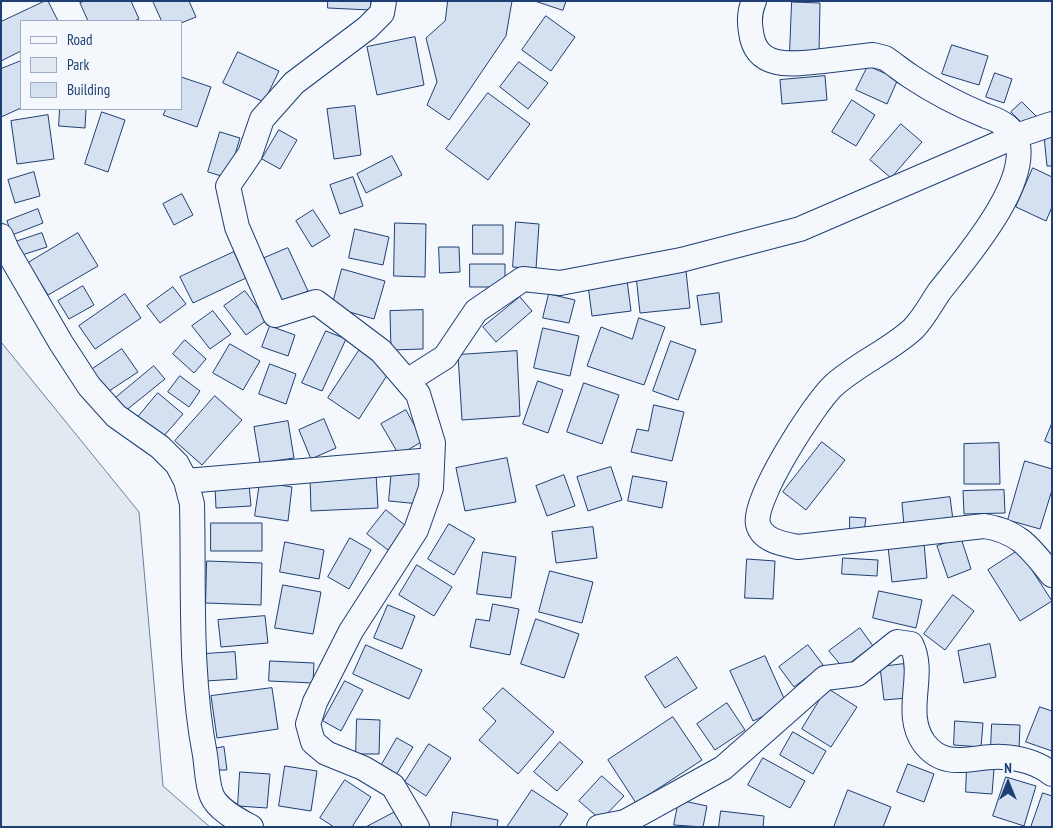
<!DOCTYPE html>
<style>
body{margin:0}
#map{position:relative;width:1053px;height:828px;overflow:hidden;background:#f4f7fb;font-family:"PT Sans Narrow",sans-serif}
canvas{display:block}
.frame{position:absolute;inset:0;border:2px solid #1d3f73;pointer-events:none}
.legend{position:absolute;left:20px;top:20px;width:162px;height:90px;box-sizing:border-box;background:#f4f7fb;border:1px solid #9eadc5;margin:0;padding:6px 9px;list-style:none;font-size:15px;color:#1d3f73}
.legend li{display:flex;align-items:center;gap:10px;height:25px}
.legend b{width:25px;border:1px solid #9eadc5}
.north{position:absolute;left:983px;top:758px;width:50px;height:50px;-webkit-text-stroke:4px #f4f7fb;paint-order:stroke;rotate:0deg;font-size:14px;font-weight:700;line-height:20px;text-align:center;color:#1d3f73}
.north::after{content:'';display:block;margin:auto;width:18px;height:22px;background:#1d3f73;clip-path:polygon(50% 0,100% 100%,50% 72%,0 100%)}
</style>
<div id="map">
<canvas width="1053" height="828"></canvas>
<div class="frame"></div>
<ul class="legend">
<li><b style="height:6px;background:#f4f7fb"></b>Road</li>
<li><b style="height:14px;background:#e3e9f0"></b>Park</li>
<li><b style="height:14px;background:#d5e0f0"></b>Building</li>
</ul>
<div class="north">N</div>
</div>
<script>
const g = document.querySelector('canvas').getContext('2d');
g.lineJoin = 'round';
function paint(path, color) {
  g.fillStyle = color;
  g.fill(path, 'evenodd');
}
function strokePath(path, color, width, dash) {
  g.strokeStyle = color;
  g.lineWidth = width;
  g.lineCap = dash ? 'butt' : 'round';
  g.setLineDash(dash || []);
  g.stroke(path);
}
const green = new Path2D(`
 M1 342 139 512 163 786 210 827H1Z`);
paint(green, '#e3e9f0');
strokePath(green, '#687fa3', 1);
const building = new Path2D(`
 M45 1H48L58 21H21V51L1 61V22Z
 M85 1H131L139 19 134 21H88L80 3Z
 M153 1H189L196 17 181 23V21H162Z
 M328 1H371L370 10 328 8Z
 M448 1H512L506 36 449 120 427 105 437 82 426 38 445 21Z
 M535 1H566L563 10Z
 M792 2 820 3 819 52 790 51Z
 M546 16 575 37 551 71 522 50Z
 M415 37 424 85 377 95 367 47Z
 M952 45 988 56 979 85 942 74Z
 M238 52 279 71 264 102 223 83Z
 M21 61V108L1 117V69Z
 M519 62 548 83 528 109 500 87Z
 M868 66 898 79 887 104 856 90Z
 M995 73 1012 79 1004 103 986 97Z
 M825 76 827 100 782 104 780 80Z
 M181 77 211 87 197 127 163 115 166 109H181Z
 M488 93 530 124 488 180 446 149Z
 M852 100 875 115 856 146 832 132Z
 M1022 102 1038 118 1027 128 1011 112Z
 M355 106 361 155 334 159 327 109Z
 M60 109H86L85 128 59 126Z
 M102 112 125 120 108 172 85 164Z
 M48 115 54 159 17 164 11 121Z
 M901 124 922 142 891 178 870 160Z
 M279 130 297 140 280 169 262 159Z
 M220 132 240 138 228 178 208 172Z
 M1052 135V166H1047L1044 136Z
 M392 156 402 175 366 193 357 174Z
 M1033 168 1052 177V207L1046 221 1016 207Z
 M34 172 40 196 15 203 8 180Z
 M353 177 363 206 340 214 330 185Z
 M182 194 193 215 174 225 163 204Z
 M38 209 43 223 12 235 7 221Z
 M313 210 330 236 312 247 296 221Z
 M516 222 539 224 536 269 513 267Z
 M395 223 426 224 425 277 394 276Z
 M473 225H503V254H473Z
 M355 229 389 237 383 265 349 258Z
 M42 233 47 247 19 256 15 242Z
 M78 233 98 266 48 295 28 263Z
 M439 247H459L460 272 440 273Z
 M288 248 308 291 283 302 262 259Z
 M234 252 246 278 193 303 180 277Z
 M470 264H505V287H470Z
 M342 269 385 281 374 319 332 307Z
 M686 271 690 308 640 313 636 276Z
 M627 280 631 311 592 316 588 285Z
 M83 286 94 305 69 319 58 301Z
 M173 287 186 304 160 323 147 306Z
 M245 291 267 320 246 335 224 306Z
 M719 293 722 322 701 325 697 296Z
 M125 294 141 318 95 349 79 326Z
 M549 294 575 300 569 323 543 318Z
 M520 297 532 311 496 342 483 327Z
 M423 310V349L391 350 390 311Z
 M213 311 231 334 210 349 192 326Z
 M639 318 665 327 644 385 587 366 601 327 632 339Z
 M270 326 295 335 288 356 262 347Z
 M543 328 579 336 570 376 534 368Z
 M326 331 346 339 322 391 302 383Z
 M185 340 206 359 194 373 173 354Z
 M671 341 696 350 678 400 653 391Z
 M230 344 260 361 243 390 213 373Z
 M362 346 393 366 359 419 328 398Z
 M122 349 138 372 106 393 91 370Z
 M517 351 520 416 462 420 458 355Z
 M270 364 296 374 286 404 259 394Z
 M154 366 165 379 124 412 113 400Z
 M180 376 200 391 189 407 168 392Z
 M538 381 563 390 548 433 523 424Z
 M584 383 619 395 602 444 567 432Z
 M158 393 183 414 162 438 138 417Z
 M215 396 242 420 202 465 175 441Z
 M654 405 684 412 672 461 631 452 637 429 648 431Z
 M406 410 423 441 399 455 381 424Z
 M324 419 336 448 311 459 299 430Z
 M288 421 294 458 260 463 254 427Z
 M1052 423V444L1045 441Z
 M822 442 845 460 806 510 783 492Z
 M999 443 1000 484H964V444Z
 M507 458 516 502 465 511 456 468Z
 M1025 461 1052 469V490L1040 529 1008 520Z
 M611 467 622 500 588 511 577 477Z
 M392 468 423 470 420 504 389 501Z
 M376 474 378 508 311 511 310 477Z
 M564 475 575 506 547 516 536 486Z
 M633 476 667 482 662 508 628 501Z
 M260 482 292 487 288 521 255 516Z
 M249 484 251 506 216 508 215 486Z
 M1004 490 1005 513 964 514 963 491Z
 M950 497 953 520 904 526 902 503Z
 M386 510 406 526 388 550 367 534Z
 M850 517 866 518 864 531 850 530Z
 M211 523H262V551H211Z
 M449 524 475 539 454 575 428 559Z
 M593 527 597 558 556 563 552 532Z
 M350 538 371 550 349 589 328 577Z
 M961 538 971 569 948 578 937 546Z
 M285 542 324 550 319 579 280 572Z
 M924 543 927 578 892 582 888 547Z
 M1019 550 1052 601 1020 621 988 570Z
 M483 552 516 557 511 598 477 594Z
 M843 558 878 560 877 576 842 574Z
 M747 559 775 561 773 599 745 598Z
 M207 561 262 563 261 605 206 603Z
 M417 565 452 587 434 616 399 595Z
 M550 571 593 582 582 623 539 612Z
 M283 585 321 592 313 634 275 628Z
 M879 591 922 600 916 628 873 618Z
 M953 595 974 611 945 650 924 634Z
 M493 604 519 609 510 655 470 647 476 619 489 621Z
 M388 605 415 616 402 649 374 638Z
 M265 616 268 643 221 647 218 620Z
 M536 619 579 634 564 678 521 664Z
 M860 628 873 646 843 668 829 651Z
 M990 644 996 677 964 683 958 651Z
 M366 645 422 670 409 699 353 674Z
 M808 645 823 665 794 687 779 667Z
 M235 652 237 679 206 681 204 654Z
 M765 656 787 705 753 721 730 671Z
 M677 657 697 688 665 708 645 677Z
 M270 661 314 663 313 683 269 681Z
 M904 664 907 698 884 700 880 667Z
 M345 681 363 690 341 731 323 721Z
 M272 688 278 729 217 738 211 696Z
 M503 688 554 732 518 774 479 740 496 721 483 709Z
 M827 688 857 707 831 747 802 729Z
 M727 703 745 730 715 750 697 724Z
 M1040 707 1052 711V751L1026 742Z
 M673 717 702 760 636 803 608 760Z
 M357 719 380 720 379 754H356Z
 M955 721 983 723 981 747 954 745Z
 M992 724 1020 725 1019 749 991 748Z
 M793 732 826 751 813 774 780 755Z
 M397 738 413 747 396 775 381 766Z
 M560 742 583 762 557 791 534 772Z
 M429 744 451 758 426 796 405 782Z
 M224 747 227 770H215L212 749Z
 M763 758 805 781 790 808 748 785Z
 M908 764 934 774 924 802 897 792Z
 M285 766 317 771 311 811 279 806Z
 M967 767 994 769 992 794 966 792Z
 M240 772 270 774 267 808 238 806Z
 M602 776 624 796 601 820 579 801Z
 M1006 777 1036 786 1024 826 993 816Z
 M345 780 371 797 352 827H334L320 818Z
 M532 790 568 814 559 827H507Z
 M848 790 891 807 883 827H834Z
 M1043 793 1052 796V827H1031Z
 M679 800 707 806 703 827 674 825Z
 M397 811 405 827H366Z
 M721 811 764 816 763 827H719Z
 M453 812 498 820 497 827H451Z`);
paint(building, '#d5e0f0');
strokePath(building, '#1d3f73', 1);
const minor = new Path2D(`
 M384 1 382 13 367 28 294 83 262 119 250 154 228 186 237 227 275 315 316 302 381 351 418 394 433 443 431 488 416 530 351 631 315 702 308 724 313 742 326 753 363 768 393 786 417 827
 M754 1C749 12 749 21 751 32 756 71 794 64 823 61 840 59 856 57 873 55L885 58C894 64 901 70 910 76 934 92 959 105 986 116 998 120 1011 126 1016 138 1033 181 965 259 939 292 931 304 923 319 913 329 889 351 857 364 833 386 814 404 752 500 758 524 762 541 784 544 798 547L984 526C1019 531 1031 549 1052 575
 M1 236 7 250 61 343 89 386 116 416 160 447 177 464 186 481 192 504C194 587 189 673 205 755 207 768 207 785 212 796 218 810 238 820 251 827
 M407 381 445 357 476 311 523 279 560 283 681 260 800 229 1016 136 1052 124
 M186 481 432 460
 M599 827 625 822 723 768 825 678 857 674 897 642 911 644C927 675 902 712 924 743 946 772 973 755 1002 757 1020 758 1038 763 1052 774`);
strokePath(minor, '#1d3f73', 26);
strokePath(minor, '#f4f7fb', 24);
</script>
